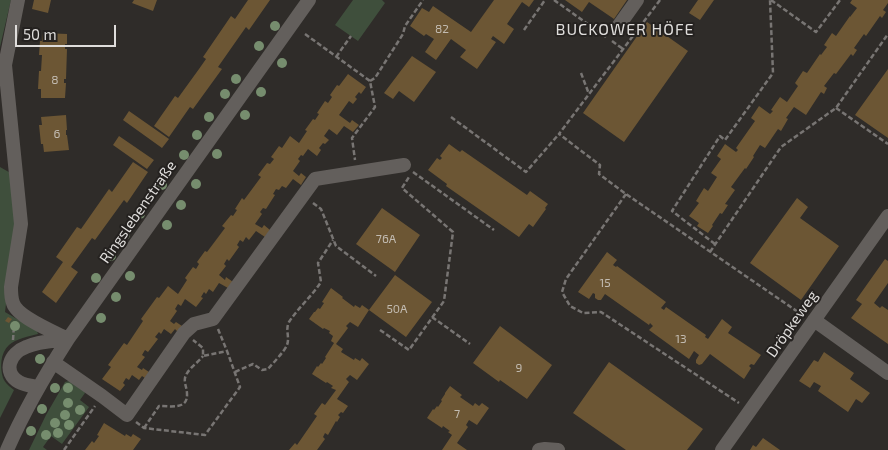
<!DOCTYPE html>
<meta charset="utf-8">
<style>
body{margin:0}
#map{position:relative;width:888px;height:450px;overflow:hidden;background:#2f2c29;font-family:"Exo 2",sans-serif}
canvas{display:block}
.scale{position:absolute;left:15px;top:25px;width:101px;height:22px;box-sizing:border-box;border:2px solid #dfdddb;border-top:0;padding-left:6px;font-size:15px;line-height:18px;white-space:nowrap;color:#dfdddb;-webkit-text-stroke:4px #252220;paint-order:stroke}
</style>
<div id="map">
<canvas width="888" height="450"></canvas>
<div class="scale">50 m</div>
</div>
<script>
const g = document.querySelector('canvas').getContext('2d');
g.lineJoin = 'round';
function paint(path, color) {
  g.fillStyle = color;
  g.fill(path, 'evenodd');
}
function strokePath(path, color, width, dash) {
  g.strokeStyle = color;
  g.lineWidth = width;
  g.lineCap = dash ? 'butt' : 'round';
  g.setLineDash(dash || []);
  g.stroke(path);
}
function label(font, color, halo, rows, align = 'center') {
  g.font = font + ' "Exo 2",sans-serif';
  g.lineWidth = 4;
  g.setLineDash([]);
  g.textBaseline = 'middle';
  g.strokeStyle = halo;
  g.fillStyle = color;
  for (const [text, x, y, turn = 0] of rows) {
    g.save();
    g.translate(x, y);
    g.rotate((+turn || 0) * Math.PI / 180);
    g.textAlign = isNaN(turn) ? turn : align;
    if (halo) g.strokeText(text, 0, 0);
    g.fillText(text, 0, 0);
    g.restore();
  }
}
paint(new Path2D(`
 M0 0H11L0 47Z
 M353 0H382L385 3 358 41 335 25Z
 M0 167 14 175 17 217 5 312 17 319 36 328 38 334C30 336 15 339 9 345 0 353 0 368 3 378 5 383 10 387 14 390L0 418Z
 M73 380 83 387 85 393 80 400 89 407 62 444 51 436 43 447 47 450H29L46 415 65 382Z`), '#3f4f3c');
paint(new Path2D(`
 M34 0H51L48 13 32 9Z
 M134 0H157L153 11 132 3Z
 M248 0H270L249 30 246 27 218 67 222 69 193 109 190 107 169 137 154 126 175 96 178 98 199 69 206 59 203 57 231 16 235 19Z
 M494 0H534L529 7 522 2 507 24 514 29 504 44 493 36 491 39 496 42 477 69 460 57 466 50 451 39 436 60 425 52 434 39 426 34 424 36 410 26 422 8 429 12 433 6 471 32Z
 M565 0H627L614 19 589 2 582 12Z
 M698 0H714L700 20 689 13Z
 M852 0H888V3L883 10 886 12 882 18 880 16 866 36 864 34 854 48 857 50 853 56 851 54 836 74 834 73 824 86 827 88 824 94 821 92 806 115 794 107 786 118 788 119 781 131 778 129 765 148 760 145 753 156 754 157 746 169 745 168 731 187 735 190 725 204 728 205 722 214 720 213 712 225 713 226 708 233 697 226 699 223 689 216 699 203 696 201 704 188 708 191 717 177 711 173 721 159 717 156 725 144 736 152 738 150 736 148 755 121 751 118 759 106 770 114 773 111 771 110 780 97 787 102 798 86 795 83 803 71 807 73 820 54 821 55 827 47 824 45 832 33 836 36 850 16V17L857 8 850 3Z
 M647 22 688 51 624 142 583 113Z
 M43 33 67 34V44H65V49H67L66 79H64V83H66L65 98H41V89H38L39 71H41L42 55H39L40 41H42Z
 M412 56 436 72 414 102 399 91 393 99 384 93Z
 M888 69V138L855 115Z
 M348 74 366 87 361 94 359 92 355 97 357 99 353 104 349 101 339 115 350 123 352 120 359 125 353 132 344 126 337 135 329 129 324 136 329 140 325 144 323 143 319 148 321 150 317 156 308 149 303 156 301 155 298 159 300 161 293 171 299 176 301 173 306 177 301 185 293 179 286 188 282 186 279 190 276 189 273 194 275 195 266 209 263 208 260 212 262 214 255 224 262 228 264 225 270 230 265 237 256 231 249 240 246 237 243 242 240 240 237 245 239 247 229 261 227 259 224 264 226 266 219 275 225 280 226 277 233 282 228 288 219 283 213 292 209 289 206 294 204 292 201 297 203 298 196 307 185 299 181 306 178 304 175 309 177 311 170 321 174 324 176 322 182 326 178 332 175 329 171 334 164 329 161 334 159 332 155 337 158 339 148 352 145 350 142 355 145 357 137 367 142 370 143 368 149 372 145 378 142 376 139 380 132 375 129 380 126 378 123 383 125 385 120 391 102 379 111 367 108 365 124 343 127 345 143 321 141 319 157 297 159 298 168 286 178 294 187 280 185 278 193 267 196 269 199 264 197 262 205 251 207 252 225 228 222 226 231 215 233 216 237 210 235 209 242 198 244 200 261 177 258 175 267 163 270 164 274 159 271 157 279 146 282 148 290 136 299 143 307 131 305 130 313 119 315 120 319 114 317 113 325 101 328 103 332 97 330 95 337 85 339 86Z
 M129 111 169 139 162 148 123 120Z
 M66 115 67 130H66V135H67L69 150 44 152 43 144H41L39 125H42L41 117Z
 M119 136 154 160 147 169 113 145Z
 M449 144 460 152 462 150 527 195 530 191 548 204 545 208 546 209 533 227 529 224 519 237 446 186 447 184 428 170 437 158 440 160 442 158 440 156Z
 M133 162 148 172 127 203 124 200 95 240 92 238 71 267 78 272 56 303 42 292 63 262 56 257 77 227 81 229 109 189 112 192Z
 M797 198 808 207 800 218 839 246 801 300 750 263Z
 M382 208 420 235 395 272 356 244Z
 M607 252 617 260 613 265 616 267 617 266 666 302 661 308 664 310 666 307 706 335 705 337 708 339 722 319 732 327 728 333 761 355 754 365 751 364 749 366 751 368 744 379 710 354 702 364 699 365 696 363V360L699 355 694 351 689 359 649 330 653 326 650 323 649 325 605 294 601 300H598L595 298V294L593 293 589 299 578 292Z
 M885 259 888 261V283L874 303 880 308 882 306 888 310V344L851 318 862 304 856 300Z
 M395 275 432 302 406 337 369 310Z
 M331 288 343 297 342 298 354 307 355 305 360 308 362 305 369 310 358 327 350 322 346 326 348 328 336 344 343 349 341 352 354 360 355 358 360 361 362 358 369 364 357 380 350 375 346 379 349 382 337 399 348 406 343 413 341 412 338 415 340 417 337 422 336 421 328 435 325 433 323 437 325 439 317 450H289L295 443 297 445 317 416 314 414 322 403 325 405 336 390 331 388 333 386 327 382 326 383 312 374 317 366 318 367 321 363 322 364 326 358 325 357 334 343 331 341 333 336 329 333 330 331 324 328 323 329 309 319 314 312H315L318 308 320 309 324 303 322 302Z
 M8 317 12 319 9 323 5 321Z
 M500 326 552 365 527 399 500 380 499 382 473 363Z
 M824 352 854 373 850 379 870 393 862 403 856 399 848 412 818 391 821 386 814 382 810 388 799 381 814 360 818 362Z
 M609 362 703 429 687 450H626L573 413Z
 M450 386 462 395 460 397 473 406 475 403 479 406 482 403 489 408 477 425 469 420 466 425 468 427 457 443 467 450H442L452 435 448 432 450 431 443 426 442 428 427 418 433 409 434 410 437 406 438 407 442 401 441 400 445 394V393Z
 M104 423 125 436 126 434 131 437 133 434 141 439 133 450H85L92 441 94 443 99 436 97 435Z
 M763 438 780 450H750L753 445 756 447Z`), '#6c5634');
strokePath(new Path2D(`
 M554 0 606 37
 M660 0 559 134 600 165 599 174 626 194 801 314
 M771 0 816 32 840 0
 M524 30 545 0
 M305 34 370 81 375 107 352 138 355 160
 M612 41 623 49
 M336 57 351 36
 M581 73 589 94
 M370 81 375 78 403 34 405 26 423 0
 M836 108 888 144
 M451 117 526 172 559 134
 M413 172 494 230
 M626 194 566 279 562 292 570 306 583 313 601 312 739 403
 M313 203 321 209 336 246 376 276
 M715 244 672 211 720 136 725 140 773 73 770 0
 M710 252 781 147 836 108 888 34
 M432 317 470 344
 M218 329 227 351
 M380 330 409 350 444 301 453 232 402 188 409 177
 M13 340 14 325
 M235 372 253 364 262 370 268 369C273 363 284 352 287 345 290 337 285 330 289 322 298 308 312 296 321 282L318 263 333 240
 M136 422 144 428 205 435 240 387 227 351 203 356V348L193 340
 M144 428 159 406C170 406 188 410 187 394 187 388 184 383 185 378 187 369 198 363 203 356
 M64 450 95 406`), '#787573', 2.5, [5, 2.5]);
strokePath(new Path2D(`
 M18 0 5 65 21 224 11 287C11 292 11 298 13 303 17 317 54 332 68 339
 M617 28 637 0
 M814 320 888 373
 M53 362 102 396 127 415 184 333 194 324 213 319 315 179 404 165
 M38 387C32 386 24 385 19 382 2 372 10 353 26 347 39 341 53 341 68 339
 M7 450C24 411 45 375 68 339L309 0
 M539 450 545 449 558 450
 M722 450 888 216`), '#635f5c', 14);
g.fillStyle = '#768d6e';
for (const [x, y] of [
 [275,26],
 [259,46],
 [282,63],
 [236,79],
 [261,92],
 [225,94],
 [245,115],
 [209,117],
 [197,135],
 [217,154],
 [184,155],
 [196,184],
 [162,185],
 [181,205],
 [140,214],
 [167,225],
 [125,235],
 [111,256],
 [130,276],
 [96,278],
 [116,297],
 [101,318],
 [15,326],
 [40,359],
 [55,388],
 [68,388],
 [68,403],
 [42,409],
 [80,410],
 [65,415],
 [55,423],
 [69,425],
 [31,431],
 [58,433],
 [46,435]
]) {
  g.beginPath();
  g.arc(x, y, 5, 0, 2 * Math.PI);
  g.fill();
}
label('12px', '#c2bbb1', null, [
 ["82",442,29],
 ["8",55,80],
 ["6",57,134],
 ["76A",386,239],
 ["15",605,283],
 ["50A",397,309],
 ["13",681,339],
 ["9",519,368],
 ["7",457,414]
]);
label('15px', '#dfdddb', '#252220', [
 ["Ringslebenstraße",138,212,-55],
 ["Dröpkeweg",792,324,-55]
]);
g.letterSpacing = '1px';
label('16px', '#dfdddb', '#252220', [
 ["BUCKOWER HÖFE",625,30]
]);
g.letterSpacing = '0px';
</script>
